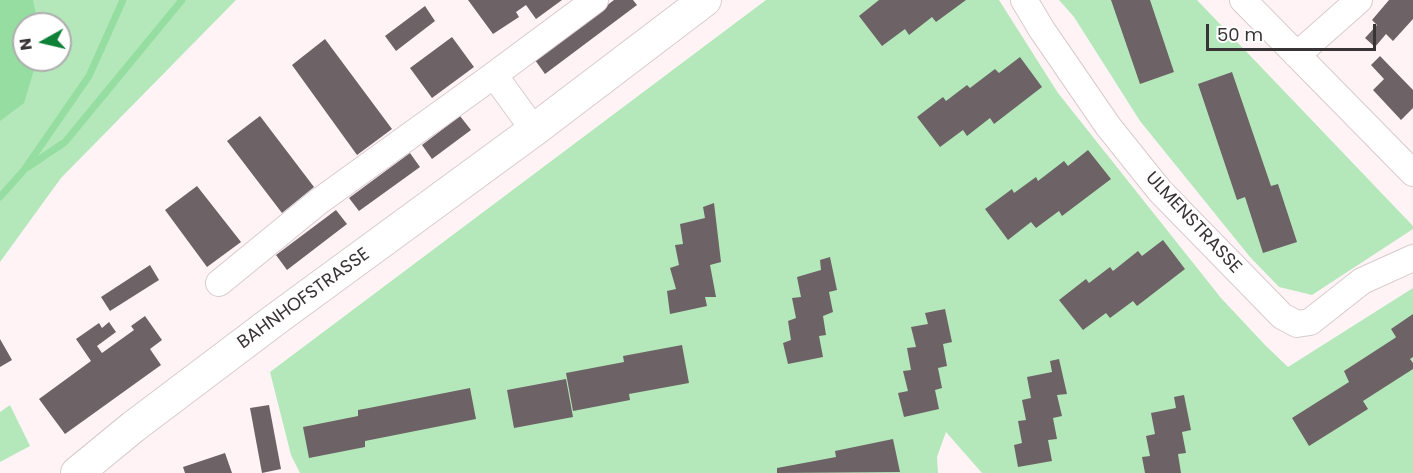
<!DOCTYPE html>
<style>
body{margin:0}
#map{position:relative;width:1413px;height:473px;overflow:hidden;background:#fff3f6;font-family:Poppins,sans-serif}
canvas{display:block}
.north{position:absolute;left:12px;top:12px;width:60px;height:60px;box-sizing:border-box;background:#fff;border:2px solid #afadae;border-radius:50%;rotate:262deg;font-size:16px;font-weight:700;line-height:24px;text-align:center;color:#383334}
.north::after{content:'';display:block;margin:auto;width:21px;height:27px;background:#0e8037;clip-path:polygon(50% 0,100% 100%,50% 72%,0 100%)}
.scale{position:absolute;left:1206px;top:24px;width:170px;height:27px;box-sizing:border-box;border:3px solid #383334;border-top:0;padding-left:8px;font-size:18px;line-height:21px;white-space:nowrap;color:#383334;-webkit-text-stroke:4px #fff;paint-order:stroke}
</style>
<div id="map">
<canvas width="1413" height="473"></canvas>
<div class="north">N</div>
<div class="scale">50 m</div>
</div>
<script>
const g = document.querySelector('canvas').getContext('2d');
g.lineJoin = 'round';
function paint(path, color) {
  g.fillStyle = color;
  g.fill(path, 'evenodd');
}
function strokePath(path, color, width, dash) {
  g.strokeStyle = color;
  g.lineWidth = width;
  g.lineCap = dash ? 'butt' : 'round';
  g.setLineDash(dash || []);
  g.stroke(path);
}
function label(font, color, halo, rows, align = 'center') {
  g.font = font + ' Poppins,sans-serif';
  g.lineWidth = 6;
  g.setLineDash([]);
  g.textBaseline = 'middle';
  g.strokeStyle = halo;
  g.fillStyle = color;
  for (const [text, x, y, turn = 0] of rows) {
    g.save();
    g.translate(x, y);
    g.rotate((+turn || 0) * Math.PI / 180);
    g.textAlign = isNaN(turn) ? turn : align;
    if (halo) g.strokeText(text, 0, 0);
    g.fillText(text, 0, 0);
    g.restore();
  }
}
paint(new Path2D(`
 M0 0H236L61 178 0 262ZM24 24H60V60H24Z
 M766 0H999L1058 93 1221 298 1266 346 1288 367 1413 288V473H982L946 432 937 457 938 473H300L291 455 270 372Z
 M1059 0H1197L1413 226V229L1312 295 1279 287 1250 257 1140 121 1074 17Z
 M10 405 30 446 0 462V412Z`), '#b4e8bb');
paint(new Path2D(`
 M0 0H33L38 24H24V60H37L24 103 0 121Z`), '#95dda1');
strokePath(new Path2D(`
 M28 167 65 142 182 0
 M0 197 24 170 89 76 123 0`), '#95dda1', 7);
paint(new Path2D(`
 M468 0H562L536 19 526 5 516 12 519 17 493 34Z
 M614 0H633L637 5 545 74 535 60Z
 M879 0H966L936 22 932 17 909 35 905 29 882 46 859 16Z
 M1111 0H1150L1174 72 1140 84Z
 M1389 0H1413V19L1393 41 1386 34 1375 47 1365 38 1377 25 1372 20Z
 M425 6 435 21 396 51 385 36Z
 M452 37 474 67 432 98 410 68Z
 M325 39 392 129 357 155 292 65Z
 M1380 56 1413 90V108L1401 120 1373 90 1384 79 1371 65Z
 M1020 57 1042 87 994 124 990 118 967 136 963 130 940 147 917 117 943 97 946 101 967 85 970 88 995 69 999 73Z
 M1232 72 1271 186 1278 184 1297 242 1263 253 1245 197 1237 200 1198 84Z
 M260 116 314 187 282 213 227 141Z
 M460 116 471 130 432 159 422 145Z
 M1088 150 1111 179 1062 216 1059 211 1036 228 1031 222 1008 240 985 209 1012 189 1014 193 1036 177 1038 181 1064 161 1068 166Z
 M410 153 420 167 359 211 349 198Z
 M197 186 241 242 207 267 165 210Z
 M714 203 721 262 710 265 716 297H705L707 306 670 314 667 291 676 289 670 268 679 265 675 245 683 244 680 224 705 218 703 207Z
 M336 210 347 224 287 270 276 255Z
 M1163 240 1185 269 1137 306 1133 301 1110 318 1106 313 1083 330 1059 300 1086 279 1089 283 1110 267 1113 271 1138 251 1142 256Z
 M830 257 837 290 829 292 833 312 823 316 826 335 819 336 823 357 788 364 783 343 791 340 788 321 796 318 792 298 801 297 797 277 821 270 820 260Z
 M150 265 159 280 110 311 101 297Z
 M945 309 952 342 943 344 947 366 938 368 942 388 935 390 939 409 904 417 898 393 908 391 903 371 911 370 907 348 916 347 911 327 928 324 925 313Z
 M1413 314V357L1410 359 1413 363V369L1363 401 1368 409 1309 446 1292 418 1349 382 1344 371 1395 338 1396 337 1391 329Z
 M145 316 162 340 150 349 161 365 65 434 39 399 91 361 76 339 99 323 102 328 109 322 116 332 97 346 102 353 134 330 131 326Z
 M0 339 12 360 0 367Z
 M682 345 689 383 629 394 630 400 573 411 566 373 624 362 623 356Z
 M1059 359 1067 394 1057 395 1062 416 1053 418 1057 439 1048 440 1052 461 1018 467 1014 445 1022 443 1018 421 1026 420 1022 400 1031 398 1027 377 1052 372 1050 361Z
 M566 379 573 417 514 428 507 390Z
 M470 388 476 419 365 441V447L309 458 303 427 358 416V410L369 408Z
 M1184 395 1191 430 1182 432 1186 453 1178 454 1181 473H1145L1142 457 1150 456 1146 436 1155 434 1151 413 1176 408 1174 397Z
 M269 405 281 469 262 473 250 408Z
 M893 439 900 472 777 473V468L836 457 835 451Z
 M225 453 232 473H185L183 467Z`), '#6d6265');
const minor = new Path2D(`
 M1024 0 1042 30 1108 126 1160 191 1282 316 1297 324 1310 322 1362 281 1413 258
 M1243 0 1413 173
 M1297 55 1359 0
 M534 130 494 75 595 0
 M219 283 318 202 494 75`);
const tertiary = new Path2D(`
 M77 473 133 427 276 319 534 130 705 0`);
strokePath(minor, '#d8cbce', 28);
strokePath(tertiary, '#d8cbce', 34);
strokePath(minor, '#fff', 26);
strokePath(tertiary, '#fff', 32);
label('18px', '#383334', '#fff', [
 ["ULMENSTRASSE",1193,223,47],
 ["BAHNHOFSTRASSE",304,299,-36]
]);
</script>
